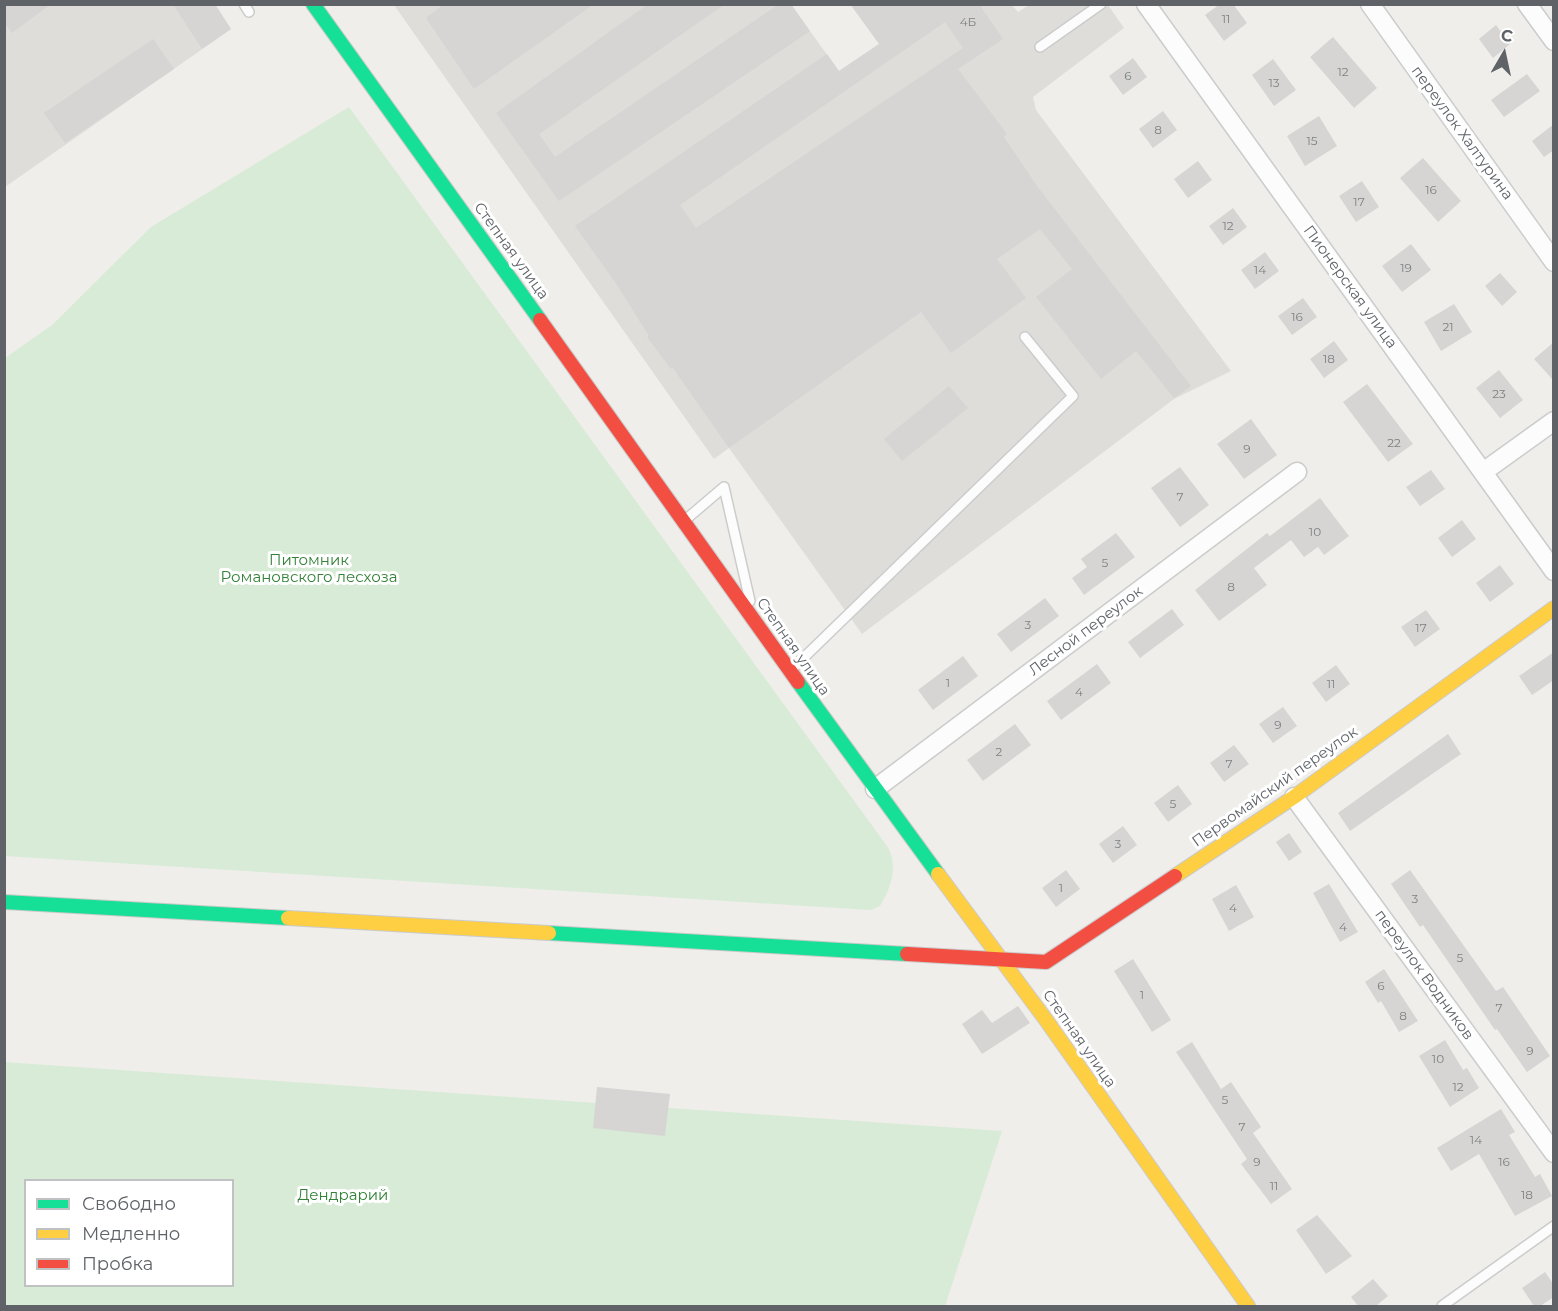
<!DOCTYPE html>
<meta charset="utf-8">
<style>
body{margin:0}
#map{position:relative;width:1558px;height:1311px;overflow:hidden;background:#efeeea;font-family:Montserrat,sans-serif}
canvas{display:block}
.frame{position:absolute;inset:0;border:6px solid #5f6368;pointer-events:none}
.legend{position:absolute;left:24px;top:1179px;width:210px;height:108px;box-sizing:border-box;background:#fff;border:2px solid #bfc1c3;margin:0;padding:8px 10px;list-style:none;font-size:18px;color:#5f6368}
.legend li{display:flex;align-items:center;gap:12px;height:30px}
.legend b{width:30px;border:2px solid #bfc1c3}
.north{position:absolute;left:1474px;top:24px;width:60px;height:60px;-webkit-text-stroke:4px #fff;paint-order:stroke;rotate:9deg;font-size:16px;font-weight:700;line-height:24px;text-align:center;color:#5f6368}
.north::after{content:'';display:block;margin:auto;width:21px;height:27px;background:#5f6368;clip-path:polygon(50% 0,100% 100%,50% 72%,0 100%)}
</style>
<div id="map">
<canvas width="1558" height="1311"></canvas>
<div class="frame"></div>
<ul class="legend">
<li><b style="height:8px;background:#16e098"></b>Свободно</li>
<li><b style="height:8px;background:#ffcf43"></b>Медленно</li>
<li><b style="height:8px;background:#f24e42"></b>Пробка</li>
</ul>
<div class="north">С</div>
</div>
<script>
const g = document.querySelector('canvas').getContext('2d');
g.lineJoin = 'round';
function paint(path, color) {
  g.fillStyle = color;
  g.fill(path, 'evenodd');
}
function strokePath(path, color, width, dash) {
  g.strokeStyle = color;
  g.lineWidth = width;
  g.lineCap = dash ? 'butt' : 'round';
  g.setLineDash(dash || []);
  g.stroke(path);
}
function label(font, color, halo, rows, align = 'center') {
  g.font = font + ' Montserrat,sans-serif';
  g.lineWidth = 6;
  g.setLineDash([]);
  g.textBaseline = 'middle';
  g.strokeStyle = halo;
  g.fillStyle = color;
  for (const [text, x, y, turn = 0] of rows) {
    g.save();
    g.translate(x, y);
    g.rotate((+turn || 0) * Math.PI / 180);
    g.textAlign = isNaN(turn) ? turn : align;
    if (halo) g.strokeText(text, 0, 0);
    g.fillText(text, 0, 0);
    g.restore();
  }
}
paint(new Path2D(`
 M5 5H215L231 29 5 187Z
 M394 5H791L839 71 918 18 909 5H1012L1018 12 1029 5H1108L1124 28 1033 97 1036 110 1231 371 1174 399 862 634 729 448 714 459Z`), '#dfddda');
paint(new Path2D(`
 M349 107 887 846C899 865 891 888 880 906L871 910 5 856V358L52 325 151 227Z
 M4 1062 1002 1131 945 1306H5ZM26 1180H232V1286H26Z`), '#d8ebd6');
paint(new Path2D(`
 M4 4H51L12 33 4 22Z
 M173 4H215L231 29 202 49Z
 M444 4H594L474 89 426 18Z
 M648 4H725L539 134 555 157 779 4H791L810 31 559 201 496 113Z
 M850 4H979L1003 39 958 69 1007 134 1004 137 1037 186 1191 386 1174 398 1136 351 1101 379 1036 297 1072 269 1040 229 997 259 1026 298 951 353 921 312 729 448 673 368 671 369 647 337 649 336 615 282 575 226 827 54 839 71 879 44ZM945 22 963 48 696 228 680 205Z
 M1220 4H1233L1247 23 1224 41 1205 15Z
 M1496 25 1510 44 1493 58 1479 39Z
 M1333 37 1377 88 1354 108 1310 57Z
 M153 39 174 69 65 143 44 113Z
 M1133 58 1147 77 1123 95 1109 76Z
 M1273 59 1296 90 1274 106 1252 75Z
 M1527 74 1540 91 1504 117 1491 100Z
 M1163 111 1177 130 1153 148 1139 129Z
 M1319 116 1337 146 1305 166 1287 136Z
 M1554 124V150L1544 157 1532 141Z
 M1423 158 1461 201 1438 222 1400 178Z
 M1198 161 1212 180 1188 198 1174 179Z
 M1362 181 1379 207 1356 222 1339 196Z
 M1233 208 1247 227 1223 245 1209 226Z
 M1411 244 1431 270 1402 292 1382 266Z
 M1265 252 1279 271 1255 289 1241 270Z
 M1500 273 1517 292 1502 306 1485 286Z
 M1303 298 1317 317 1292 335 1278 316Z
 M1454 304 1472 332 1441 351 1424 322Z
 M1334 341 1348 360 1324 378 1310 359Z
 M1554 342V381L1534 359Z
 M1499 370 1523 400 1500 418 1476 388Z
 M1367 384 1413 444 1388 462 1343 402Z
 M949 386 968 408 902 461 884 439Z
 M1251 419 1277 455 1244 479 1217 444Z
 M1180 467 1209 505 1180 527 1151 488Z
 M1431 470 1445 489 1420 506 1406 487Z
 M1320 498 1349 536 1324 555 1318 547 1304 557 1291 540 1254 568 1267 585 1219 621 1195 590 1267 533 1270 536Z
 M1462 520 1476 539 1452 557 1438 538Z
 M1116 533 1135 557 1084 595 1072 578 1087 567 1081 559Z
 M1500 565 1514 584 1490 602 1476 583Z
 M1045 598 1059 616 1011 652 997 634Z
 M1172 609 1184 625 1140 658 1128 642Z
 M1426 610 1440 629 1415 647 1401 627Z
 M1554 652V680L1532 695 1519 676Z
 M963 656 978 676 933 710 918 690Z
 M1097 664 1111 683 1061 720 1047 701Z
 M1336 665 1350 684 1326 702 1312 683Z
 M1283 707 1297 726 1273 743 1259 724Z
 M1015 724 1031 745 983 781 967 760Z
 M1448 734 1461 754 1350 831 1338 813Z
 M1234 745 1249 764 1224 782 1210 763Z
 M1178 785 1192 804 1168 822 1154 803Z
 M1123 826 1137 845 1113 863 1099 844Z
 M1289 833 1302 852 1289 861 1276 842Z
 M1066 870 1080 889 1056 907 1042 888Z
 M1410 870 1496 991 1503 987 1550 1056 1527 1072 1497 1029 1495 1030 1423 925 1420 927 1391 884Z
 M1329 884 1358 932 1340 942 1313 893Z
 M1236 885 1254 917 1229 931 1212 899Z
 M1133 959 1171 1020 1152 1032 1114 971Z
 M1384 969 1418 1021 1399 1032 1381 1001 1378 1003 1365 982Z
 M1018 1006 1030 1023 982 1054 962 1024 982 1010 992 1023Z
 M1445 1040 1463 1070 1467 1068 1479 1088 1450 1107 1419 1056Z
 M1192 1042 1221 1089 1231 1082 1261 1127 1253 1133 1292 1189 1271 1204 1241 1164 1247 1159 1176 1052Z
 M597 1087 670 1094 665 1136 593 1128Z
 M1501 1109 1515 1132 1509 1135 1535 1177 1540 1174 1552 1196 1515 1216 1479 1154 1451 1171 1437 1148Z
 M1317 1215 1352 1256 1326 1274 1296 1230Z
 M1545 1272 1554 1285V1297L1540 1306H1534L1522 1288Z
 M1373 1279 1388 1296 1376 1306H1358L1351 1297Z`), '#d6d5d3');
const lane = new Path2D(`
 M244 4 249 12
 M1040 47 1101 4
 M684 521 724 487 750 601
 M792 669 1073 396 1025 337
 M1442 1306 1554 1226`);
const street = new Path2D(`
 M1146 4 1554 571
 M1370 4 1554 262
 M1527 4 1554 41
 M1483 472 1554 421
 M875 789 1297 472
 M1294 797 1554 1153`);
const fast = new Path2D(`
 M313 4 540 320
 M798 682 938 874
 M4 902 288 918
 M549 933 907 954`);
const slow = new Path2D(`
 M938 874 1046 1020 1248 1306
 M1175 876 1294 797 1554 608
 M288 918 549 933`);
const jam = new Path2D(`
 M540 320 798 682
 M907 954 1046 962 1175 876`);
strokePath(lane, '#cbcccc', 12);
strokePath(street, '#cbcccc', 21);
strokePath(fast, '#cacacb', 16);
strokePath(slow, '#cacacb', 16);
strokePath(jam, '#cacacb', 16);
strokePath(lane, '#fdfcfc', 9);
strokePath(street, '#fdfcfc', 18);
strokePath(fast, '#16e098', 14);
strokePath(slow, '#ffcf43', 14);
strokePath(jam, '#f24e42', 14);
label('12px', '#7e8184', null, [
 ["11",1226,19],
 ["4Б",968,22],
 ["12",1343,72],
 ["6",1128,76],
 ["13",1274,83],
 ["8",1158,130],
 ["15",1312,141],
 ["16",1431,190],
 ["17",1359,202],
 ["12",1228,226],
 ["19",1406,268],
 ["14",1260,270],
 ["16",1297,317],
 ["21",1448,327],
 ["18",1329,359],
 ["23",1499,394],
 ["22",1394,443],
 ["9",1247,449],
 ["7",1180,497],
 ["10",1315,532],
 ["5",1105,563],
 ["8",1231,587],
 ["3",1028,625],
 ["17",1421,628],
 ["1",948,683],
 ["11",1331,684],
 ["4",1079,692],
 ["9",1278,725],
 ["2",999,752],
 ["7",1229,764],
 ["5",1173,804],
 ["3",1118,844],
 ["1",1061,888],
 ["3",1415,899],
 ["4",1233,908],
 ["4",1343,927],
 ["5",1460,958],
 ["6",1381,986],
 ["1",1142,995],
 ["7",1499,1008],
 ["8",1403,1016],
 ["9",1530,1051],
 ["10",1438,1059],
 ["12",1458,1087],
 ["5",1225,1100],
 ["7",1242,1127],
 ["14",1476,1140],
 ["9",1257,1162],
 ["16",1504,1162],
 ["11",1274,1186],
 ["18",1527,1195]
]);
label('15px', '#5f6368', '#fff', [
 ["переулок Халтурина",1462,133,54],
 ["Степная улица",511,251,54],
 ["Пионерская улица",1350,287,54],
 ["Лесной переулок",1086,631,-37],
 ["Степная улица",793,647,55],
 ["Первомайский переулок",1275,787,-35],
 ["переулок Водников",1424,975,54],
 ["Степная улица",1079,1039,55]
]);
label('15px', '#348238', '#fff', [
 ["Питомник",309,561],
 ["Романовского лесхоза",309,578],
 ["Дендрарий",343,1196]
]);
</script>
